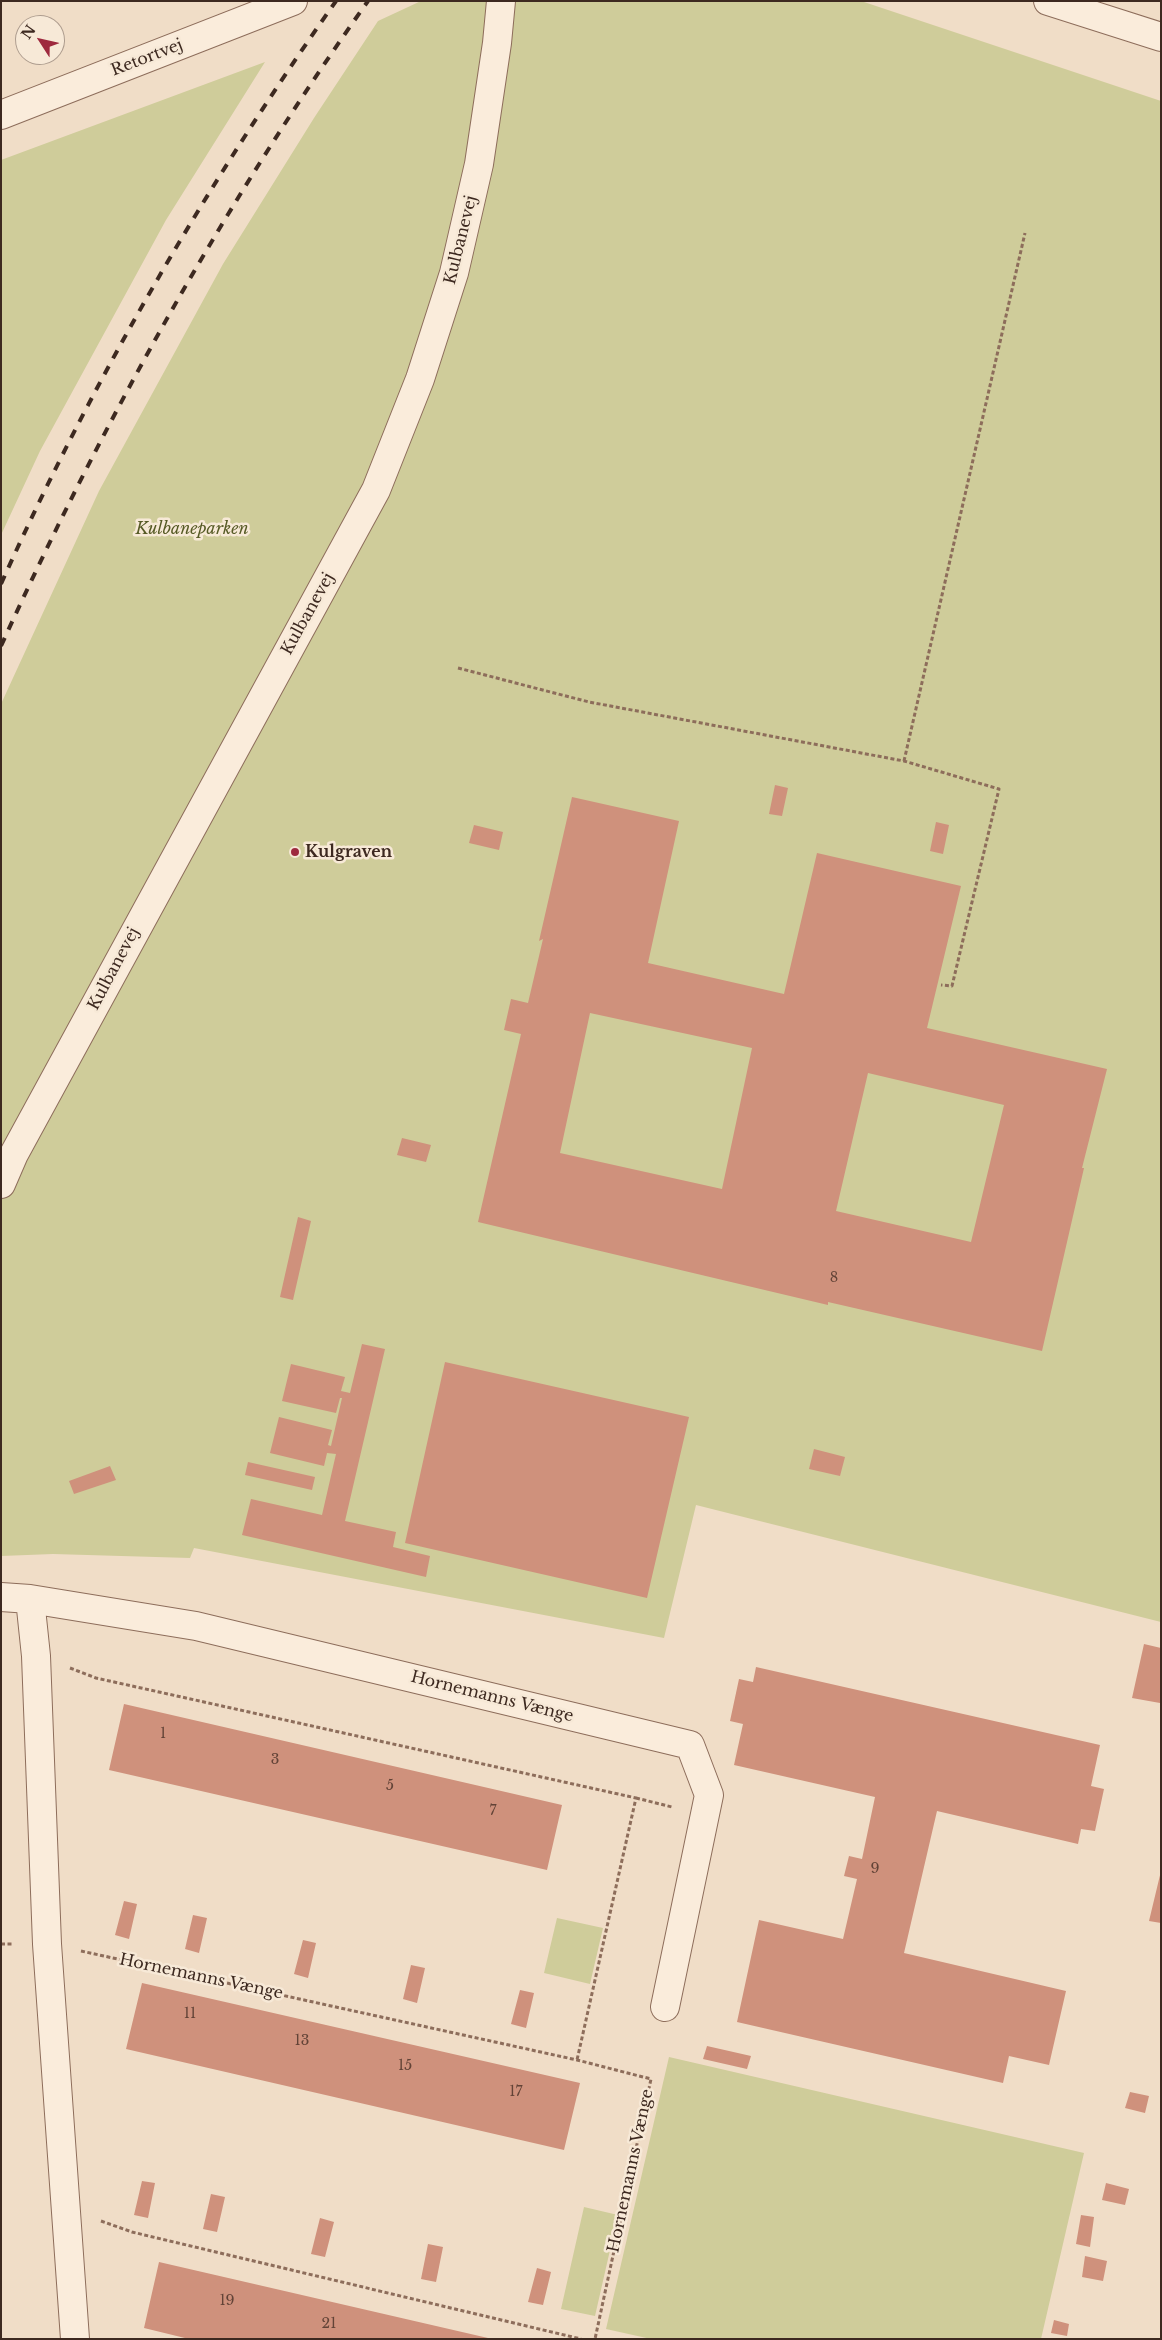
<!DOCTYPE html>
<meta charset="utf-8">
<style>
body{margin:0}
#map{position:relative;width:1162px;height:2340px;overflow:hidden;background:#f0ddc7;font-family:"Libre Baskerville",serif}
canvas{display:block}
.frame{position:absolute;inset:0;border:2px solid #3d2920;pointer-events:none}
.north{position:absolute;left:15px;top:15px;width:50px;height:50px;box-sizing:border-box;background:#f7e9d7;border:1px solid #ad9c8e;border-radius:50%;rotate:305deg;font-size:14px;font-weight:700;line-height:20px;text-align:center;color:#3d2920}
.north::after{content:'';display:block;margin:auto;width:18px;height:22px;background:#9e293e;clip-path:polygon(50% 0,100% 100%,50% 72%,0 100%)}
</style>
<div id="map">
<canvas width="1162" height="2340"></canvas>
<div class="frame"></div>
<div class="north">N</div>
</div>
<script>
const g = document.querySelector('canvas').getContext('2d');
g.lineJoin = 'round';
function paint(path, color) {
  g.fillStyle = color;
  g.fill(path, 'evenodd');
}
function strokePath(path, color, width, dash) {
  g.strokeStyle = color;
  g.lineWidth = width;
  g.lineCap = dash ? 'butt' : 'round';
  g.setLineDash(dash || []);
  g.stroke(path);
}
function label(font, color, halo, rows, align = 'center') {
  g.font = font + ' "Libre Baskerville",serif';
  g.lineWidth = 5;
  g.setLineDash([]);
  g.textBaseline = 'middle';
  g.strokeStyle = halo;
  g.fillStyle = color;
  for (const [text, x, y, turn = 0] of rows) {
    g.save();
    g.translate(x, y);
    g.rotate((+turn || 0) * Math.PI / 180);
    g.textAlign = isNaN(turn) ? turn : align;
    if (halo) g.strokeText(text, 0, 0);
    g.fillText(text, 0, 0);
    g.restore();
  }
}
paint(new Path2D(`
 M421 1H861L1161 101V1622L696 1505 664 1638 194 1548 190 1558 53 1554 1 1556V704L99 491 223 264 314 118 378 21Z
 M265 62 166 220 40 451 1 535V160Z
 M557 1918 603 1928 590 1984 544 1973Z
 M669 2057 1084 2153 1041 2339H651L606 2329Z
 M584 2207 618 2215 595 2316 561 2309Z`), '#cfcc9a');
paint(new Path2D(`
 M775 785 788 788 782 816 769 814Z
 M572 797 679 821 648 963 784 994 817 853 961 886 927 1028 1107 1069 1082 1168H1084L1042 1351 828 1302V1305L478 1222 521 1034 504 1030 511 999 528 1003 543 939 539 941ZM590 1013 752 1048 722 1189 560 1153ZM868 1073 1004 1105 971 1242 836 1211Z
 M936 822 949 825 943 854 930 851Z
 M474 825 503 832 499 850 469 843Z
 M402 1138 431 1145 426 1162 397 1155Z
 M298 1217 311 1221 293 1300 280 1297Z
 M362 1344 385 1349 345 1521 396 1532 393 1547 430 1556 426 1577 242 1535 251 1499 322 1515 336 1454 327 1453 324 1466 270 1453 279 1417 332 1430 328 1445 331 1446 342 1398H340L336 1413 282 1401 291 1364 345 1377 341 1391 350 1393Z
 M445 1362 689 1417 647 1598 405 1543Z
 M814 1449 845 1457 840 1476 809 1469Z
 M248 1462 315 1477 312 1490 245 1475Z
 M110 1466 116 1480 74 1494 69 1481Z
 M1144 1644 1161 1648 1160 1703 1132 1698Z
 M756 1667 1100 1745 1091 1786 1104 1789 1095 1831 1081 1829 1078 1844 937 1811 904 1953 1066 1991 1049 2065 1009 2056 1003 2083 737 2022 759 1920 843 1939 857 1879 844 1876 849 1856 862 1859 875 1797 734 1765 743 1724 730 1721 739 1679 753 1682Z
 M124 1704 562 1805 547 1870 109 1770Z
 M1161 1871V1923L1149 1921Z
 M124 1901 137 1904 129 1939 115 1935Z
 M193 1915 207 1918 199 1953 185 1949Z
 M303 1940 316 1943 308 1978 294 1974Z
 M411 1965 425 1968 417 2003 403 1999Z
 M142 1983 580 2083 564 2150 126 2049Z
 M520 1990 534 1993 526 2028 511 2024Z
 M707 2046 751 2056 747 2069 703 2059Z
 M1130 2092 1149 2096 1145 2113 1125 2108Z
 M142 2181 155 2183 148 2218 134 2215Z
 M1106 2183 1129 2189 1125 2205 1102 2200Z
 M211 2194 225 2197 217 2232 203 2229Z
 M1081 2215 1094 2217 1090 2247 1076 2244Z
 M320 2218 334 2222 325 2257 311 2254Z
 M428 2244 443 2247 436 2282 421 2279Z
 M1085 2256 1107 2261 1103 2281 1082 2277Z
 M159 2262 488 2338V2339H189L144 2328Z
 M537 2268 551 2272 543 2305 528 2302Z
 M1054 2320 1069 2324 1067 2336 1051 2333Z`), '#cf917c');
const minor = new Path2D(`
 M1048 1 1161 37
 M1 115 293 1
 M1 1184 14 1154 376 490 420 379 454 273 479 164 497 43 501 1
 M1 1597 30 1599 196 1626 690 1745 709 1795 665 2007
 M30 1599 36 1656 47 1944 75 2339`);
strokePath(minor, '#8d6d5b', 30);
strokePath(new Path2D(`
 M458 668 589 702 904 761 999 789 952 986 941 985
 M904 761 1025 233
 M70 1668 96 1678 636 1798 577 2060
 M636 1798 672 1807
 M1 1944H13
 M81 1951 577 2060 651 2079 595 2339
 M101 2221 132 2232 581 2339`), '#8d6d5b', 3, [4, 2.5]);
strokePath(minor, '#faecdb', 28);
strokePath(new Path2D(`
 M1 584C93 379 207 184 336 1
 M1 646C104 420 224 204 368 1`), '#3d2920', 4, [9, 9]);
for (const [x, y, r, color] of [
 [295,852,5,"#9e293e"]
]) {
  const dot = new Path2D();
  dot.arc(x, y, r, 0, 2 * Math.PI);
  g.fillStyle = color;
  g.fill(dot);
  strokePath(dot, '#f7e9d7', 2);
}
label('14px', '#624337', null, [
 ["8",834,1278],
 ["1",163,1734],
 ["3",275,1760],
 ["5",390,1786],
 ["7",493,1811],
 ["9",875,1869],
 ["11",190,2014],
 ["13",302,2041],
 ["15",405,2066],
 ["17",516,2092],
 ["19",227,2301],
 ["21",329,2324]
]);
label('16px', '#3d2920', '#f7e9d7', [
 ["Retortvej",147,58,-21],
 ["Kulbanevej",461,240,-76],
 ["Kulbanevej",308,614,-61],
 ["Kulbanevej",114,969,-62],
 ["Hornemanns Vænge",492,1697,14],
 ["Hornemanns Vænge",201,1977,12],
 ["Hornemanns Vænge",631,2171,-78]
]);
label('italic 16px', '#565a25', '#f7e9d7', [
 ["Kulbaneparken",192,529]
]);
label('bold 16px', '#3d2920', '#f7e9d7', [
 ["Kulgraven",305,852]
], 'left');
</script>
